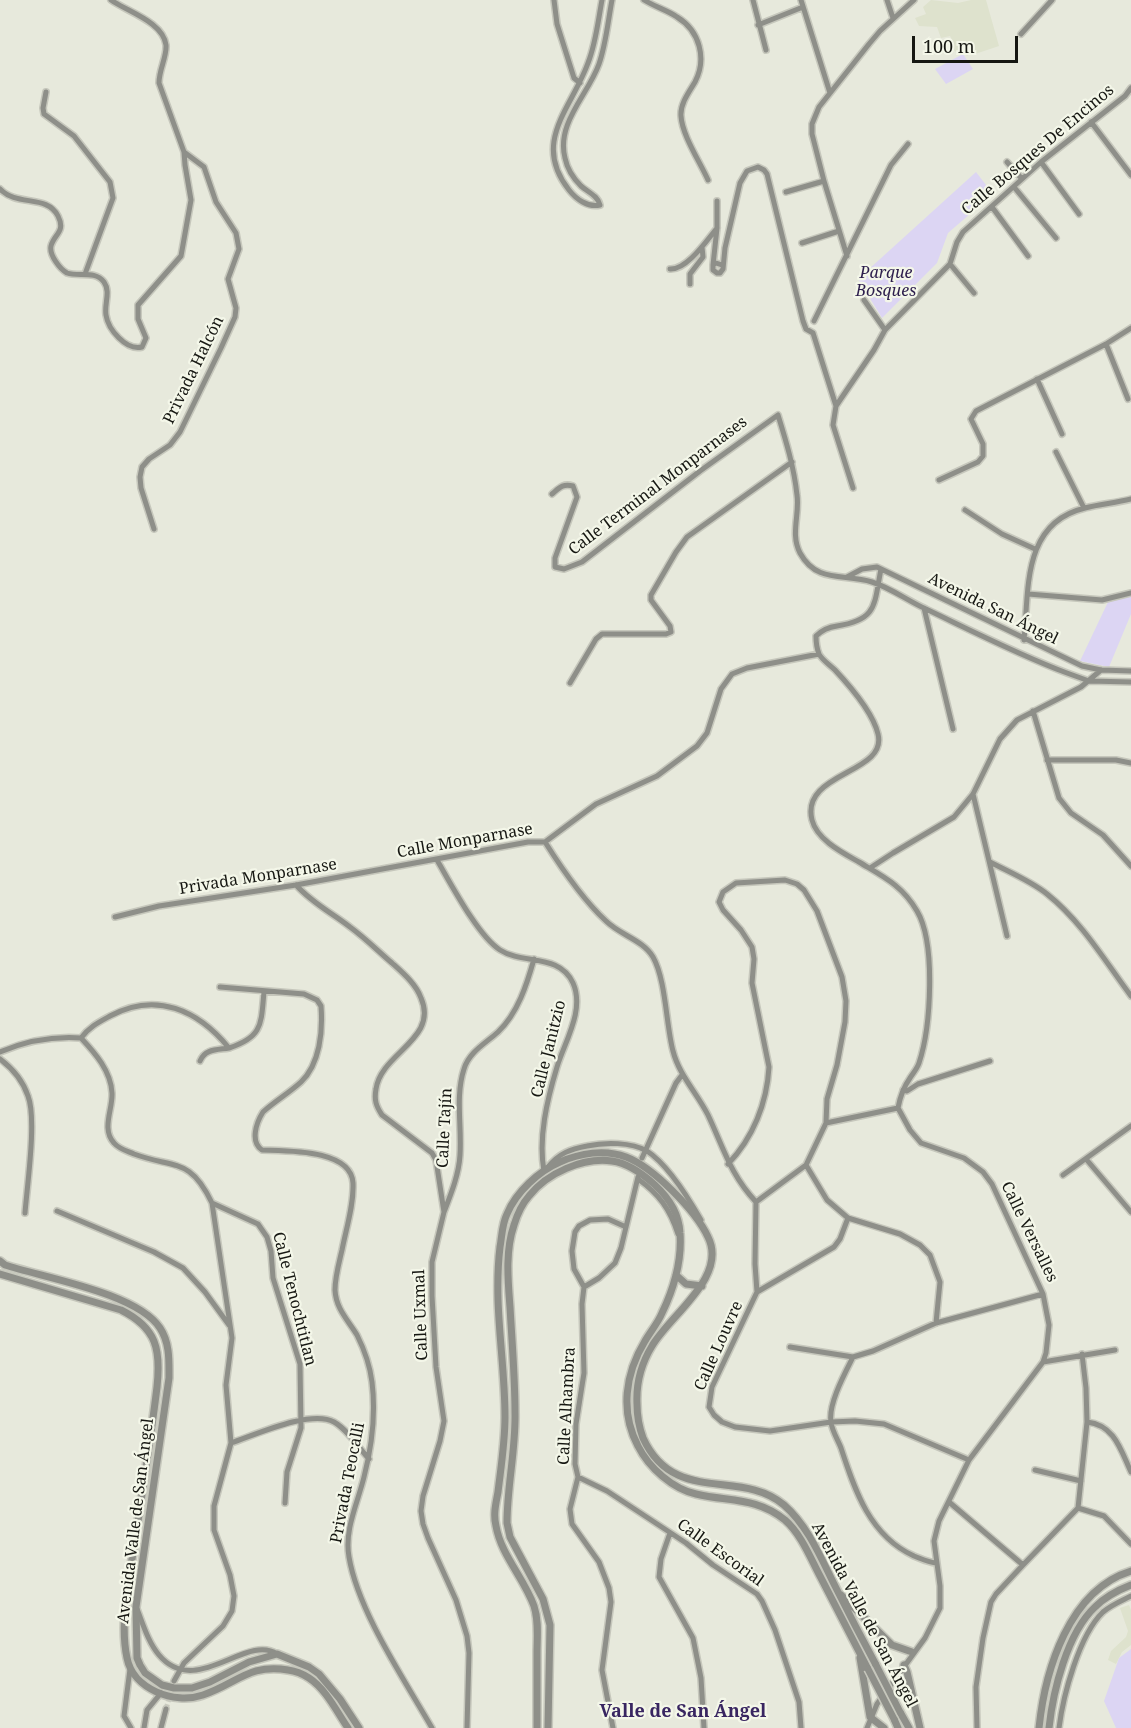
<!DOCTYPE html>
<meta charset="utf-8">
<style>
body{margin:0}
#map{position:relative;width:1131px;height:1728px;overflow:hidden;background:#e7e9dc;font-family:"Noto Serif",serif}
canvas{display:block}
.scale{position:absolute;left:912px;top:36px;width:106px;height:27px;box-sizing:border-box;border:3px solid #161712;border-top:0;padding-left:8px;font-size:18px;line-height:21px;white-space:nowrap;color:#161712;-webkit-text-stroke:4px #f4f7e9;paint-order:stroke}
</style>
<div id="map">
<canvas width="1131" height="1728"></canvas>
<div class="scale">100 m</div>
</div>
<script>
const g = document.querySelector('canvas').getContext('2d');
g.lineJoin = 'round';
function paint(path, color) {
  g.fillStyle = color;
  g.fill(path, 'evenodd');
}
function strokePath(path, color, width, dash) {
  g.strokeStyle = color;
  g.lineWidth = width;
  g.lineCap = dash ? 'butt' : 'round';
  g.setLineDash(dash || []);
  g.stroke(path);
}
function label(font, color, halo, rows, align = 'center') {
  g.font = font + ' "Noto Serif",serif';
  g.lineWidth = 4.5;
  g.setLineDash([]);
  g.textBaseline = 'middle';
  g.strokeStyle = halo;
  g.fillStyle = color;
  for (const [text, x, y, turn = 0] of rows) {
    g.save();
    g.translate(x, y);
    g.rotate((+turn || 0) * Math.PI / 180);
    g.textAlign = isNaN(turn) ? turn : align;
    if (halo) g.strokeText(text, 0, 0);
    g.fillText(text, 0, 0);
    g.restore();
  }
}
paint(new Path2D(`
 M931 0 958 3 971 0H986L999 46 975 54 973 50 967 56 962 48 956 52 948 44 952 40 950 36 941 38 937 27 919 26 915 18 926 14 923 7Z
 M1129 1605 1131 1610V1645L1122 1652 1116 1664 1108 1660 1111 1651 1126 1637 1128 1631 1120 1608Z`), '#dee2cd');
paint(new Path2D(`
 M963 54 973 69 946 84 935 69Z
 M976 172 993 194 948 233 937 263 882 318 858 279Z
 M1131 594V614L1109 667 1080 661 1108 602Z
 M1131 1649V1728H1116L1104 1701 1119 1658Z`), '#dcd5f3');
strokePath(new Path2D(`
 M166 1709 173 1685`), '#c8cabe', 5, [5, 2.5]);
const minor = new Path2D(`
 M554 0 557 24 574 78 580 83
 M602 0C598 21 596 43 588 63 572 108 531 142 569 190 576 199 588 208 600 205 598 196 588 192 581 186 573 178 567 168 565 158 556 123 588 95 599 64 606 44 608 21 612 0
 M644 0C655 7 667 10 677 17 700 31 707 59 695 82 689 92 680 104 681 116 682 135 700 162 708 180
 M753 0 766 50
 M801 0 830 93
 M887 0 893 18
 M758 25 803 7
 M1021 34 1052 0
 M46 92 43 108 44 114 74 136 110 182 113 198 85 274
 M1091 122 1131 175
 M1007 162 1022 179
 M1041 162 1079 214
 M1014 187 1056 238
 M0 189C17 207 47 194 58 216 66 232 54 234 51 246 49 255 60 269 67 273 79 277 95 270 104 282 111 292 104 304 106 315 108 329 126 351 142 347L146 338 138 319V305L181 256 191 200 185 165 184 152 159 83C159 69 167 57 166 45 163 22 128 12 111 0
 M786 192 824 181
 M992 207 1028 256
 M802 243 839 231
 M847 256 824 181 812 134V124L819 107 869 44 880 31 914 0
 M950 264 974 293
 M713 265 717 228V201
 M722 265 716 263 713 265V270L717 273H720L723 269 725 248 740 183 747 171 758 167 764 170 767 174 803 321 806 329 813 333 836 406 833 425 853 488
 M670 269C687 270 707 240 717 228
 M690 284V274L703 257 702 247
 M864 300 885 330
 M814 321 891 165 908 144
 M1106 344 1128 399
 M1037 379 1062 434
 M836 406 874 350 885 330 950 264 957 242 963 232 1041 162 1125 96 1131 88
 M1056 452 1084 508
 M939 480 978 462 983 456V444L971 419 976 411 1106 344 1131 328
 M552 494C559 488 563 483 573 486L577 497 555 558V567L564 569 582 562 700 471 778 415C786 441 794 467 797 495 800 514 790 534 800 553 817 584 844 573 872 582 891 588 908 601 926 609 972 631 1019 655 1067 673L1089 681 1131 682
 M965 510 1002 534 1035 549
 M154 529 141 488 140 477 142 467 149 459 170 445 180 432 221 348 235 317 236 308 228 279 239 249 236 233 216 202 204 167 184 152
 M847 577 862 569 877 567 1082 666 1101 670 1131 671
 M1028 594 1102 600 1131 593
 M924 608 953 729
 M1024 640C1029 589 1022 523 1085 508 1100 504 1116 503 1131 499
 M570 683 596 639 602 634H666L671 632 670 626 651 600V595L676 552 687 537 792 462
 M1033 711 1059 798 1071 813 1103 835 1131 866
 M1047 760H1116L1131 763
 M973 794 1007 936
 M545 842C562 869 582 899 606 921 620 935 643 940 653 957 666 980 666 1025 673 1051 679 1075 697 1093 708 1115 724 1149 730 1174 756 1202
 M437 860C451 884 478 936 500 950 523 965 559 953 573 983 585 1010 565 1041 557 1067 547 1100 538 1138 544 1171
 M990 862C1009 872 1031 881 1047 894 1082 922 1105 961 1131 996
 M870 868 893 853 954 817 973 794 1000 739 1017 720 1081 687 1101 670
 M296 885C312 903 332 913 350 927 365 938 378 951 392 963 403 973 416 984 421 998 439 1039 381 1053 376 1089 374 1100 376 1106 382 1115L432 1153 436 1160 444 1212 432 1262V1296L436 1367 444 1421 440 1441 423 1496 421 1511 423 1524 428 1538 456 1600 467 1636 469 1653 467 1728
 M115 917 159 906 296 885 528 842H545L596 804 657 776 697 746 707 733 721 689 732 674 747 668 819 654
 M220 987 304 994 317 1000 321 1006C323 1031 320 1064 301 1082 289 1093 275 1101 263 1112 256 1123 250 1142 262 1150 287 1151 351 1149 353 1183 354 1205 346 1229 342 1250 339 1263 335 1277 335 1290 336 1309 348 1320 357 1335 364 1349 370 1366 372 1382 376 1414 372 1446 364 1477 358 1502 344 1530 349 1557 358 1611 404 1679 432 1728
 M81 1038C95 1053 111 1071 112 1093 113 1109 101 1129 114 1143 119 1149 127 1151 134 1154 175 1169 190 1157 212 1203L232 1338 226 1385 231 1443 214 1506V1530L230 1575 234 1596 232 1611 223 1626 184 1663 174 1681
 M0 1052C26 1041 53 1036 81 1038 89 1027 99 1022 110 1016 156 991 198 1010 229 1048 263 1037 261 1024 264 992
 M0 1059C12 1068 23 1081 28 1096 37 1119 27 1186 25 1213
 M200 1061C205 1049 216 1050 229 1048
 M903 1090 907 1091 918 1084 990 1061
 M826 1123 898 1108
 M642 1158 676 1083 682 1075
 M1086 1159 1131 1212
 M728 1164C753 1138 767 1103 769 1067L752 983 754 959 752 947 741 930 723 910 719 902 723 892 736 883 785 880 797 884 804 890 817 911 842 977 846 1001 845 1022 837 1065 827 1099 826 1123 806 1165 756 1202 755 1264 757 1292 712 1387 709 1407 714 1415 722 1422 735 1427 770 1431 831 1422 855 1421 884 1424 969 1460
 M806 1165 827 1200 848 1218 900 1234 920 1245 930 1255 940 1282 936 1323
 M548 1167C559 1153 571 1149 587 1146 605 1142 631 1142 647 1151 667 1164 689 1199 701 1220
 M1063 1175 1131 1126
 M638 1179C659 1194 670 1209 678 1234
 M212 1203 258 1224 267 1237 271 1251 273 1278 300 1364 301 1428 287 1472 285 1503
 M57 1211 154 1252 183 1268 205 1292 229 1325
 M444 1212C451 1194 459 1174 460 1155 462 1126 455 1097 464 1069 469 1052 486 1043 498 1032 518 1013 527 984 534 959
 M584 1287 599 1278 615 1263 621 1248 638 1177
 M757 1292 834 1247 840 1239 848 1218
 M790 1347 853 1357
 M1043 1362 1115 1350
 M1087 1422C1115 1425 1121 1451 1131 1472
 M231 1443C255 1435 311 1409 334 1422 348 1430 358 1447 369 1459
 M1035 1470 1081 1481
 M578 1477 607 1491 686 1543 713 1565 757 1594 762 1601 775 1630 799 1702 801 1728
 M949 1502 1023 1565
 M1078 1508 1104 1516 1131 1544
 M670 1533 661 1559 659 1577 693 1638 701 1678 704 1728
 M936 1563C927 1562 922 1559 914 1556 870 1536 855 1491 841 1448 838 1440 832 1431 831 1422 828 1404 845 1373 853 1357L873 1351 936 1323 1043 1294
 M137 1609C143 1624 148 1642 159 1655 196 1699 246 1633 277 1654
 M130 1669 124 1716 131 1728
 M144 1728 147 1710 161 1693
 M161 1728 166 1709
 M613 1728 602 1670 611 1602 609 1588 599 1562 572 1524 570 1509 578 1477 575 1464 576 1424 584 1373 582 1304 584 1287 574 1269 572 1251 575 1232 579 1226 590 1220 608 1219 626 1227
 M867 1728 877 1704 925 1638 940 1608V1586L934 1541 939 1521 969 1460 1043 1362 1046 1353 1049 1325 1043 1294 992 1184 983 1172 964 1158 921 1143 910 1130 898 1108C900 1097 903 1088 910 1078 913 1073 917 1069 919 1063 931 1027 936 943 917 911 902 885 882 876 859 862 843 853 817 840 812 820 800 772 888 774 878 734 873 713 849 685 835 670 830 665 822 660 819 654 817 649 816 641 816 636 822 630 829 627 837 626 878 620 874 604 881 569
 M977 1728 976 1687 983 1638 991 1602 996 1594 1023 1565 1078 1508 1087 1422 1086 1388 1082 1354
 M1059 1728C1063 1696 1079 1635 1103 1612 1111 1605 1121 1601 1131 1596`);
const tertiary = new Path2D(`
 M0 1261 5 1265C45 1278 137 1293 160 1328 170 1343 169 1361 169 1378L136 1607 137 1658 140 1665 145 1673 162 1685 174 1688H192L210 1682 249 1662 277 1654 309 1667 319 1674 340 1699 359 1728
 M0 1274 121 1310C157 1328 161 1350 157 1387 151 1437 143 1486 136 1536 130 1572 119 1621 127 1658 133 1689 174 1705 203 1695 236 1684 250 1663 288 1670 295 1671 303 1674 309 1678 326 1689 337 1712 348 1728
 M676 1275 686 1284 702 1286
 M841 1595 892 1645 912 1652
 M860 1658 870 1717 884 1728
 M904 1665 907 1672 920 1728
 M900 1712 909 1728
 M894 1719 898 1728
 M537 1728C537 1703 537 1678 537 1653 537 1637 539 1621 534 1606 524 1578 501 1555 496 1526 493 1514 496 1503 498 1492 501 1467 505 1442 505 1417 505 1359 493 1306 500 1247 502 1236 502 1224 507 1214 516 1192 539 1171 560 1162 580 1153 605 1149 626 1157 653 1167 696 1211 708 1237 728 1277 670 1315 652 1346 641 1364 636 1383 637 1404 637 1416 639 1427 643 1438 674 1506 741 1468 784 1505 808 1526 821 1558 835 1586 848 1612 862 1639 876 1665
 M548 1728 550 1625 543 1599 510 1537 507 1523C507 1486 516 1449 515 1412 515 1378 512 1342 510 1307 508 1281 505 1251 514 1225 517 1215 522 1204 529 1196 547 1173 583 1157 612 1161 628 1163 644 1175 655 1185 669 1198 679 1213 680 1233 682 1260 674 1288 662 1313 658 1323 650 1332 645 1341 625 1374 620 1412 638 1446 649 1468 673 1489 696 1494 730 1502 756 1497 785 1520 801 1534 810 1557 820 1576 836 1607 852 1638 868 1669
 M1039 1728C1045 1670 1069 1590 1131 1571
 M1049 1728C1053 1691 1067 1633 1095 1607 1105 1597 1118 1590 1131 1585`);
strokePath(minor, '#c6c7bc', 8);
strokePath(tertiary, '#c6c7bc', 10);
strokePath(minor, '#8e8f89', 5);
strokePath(tertiary, '#8e8f89', 7);
const tertiaryBridge = new Path2D(`
 M876 1665 900 1712
 M868 1669 894 1719`);
strokePath(tertiaryBridge, '#c6c7bc', 10, []);
strokePath(tertiaryBridge, '#8e8f89', 7);
label('16px', '#161712', '#f4f7e9', [
 ["Calle Bosques De Encinos",1038,150,-40],
 ["Privada Halcón",194,370,-64],
 ["Calle Terminal Monparnases",658,486,-37],
 ["Avenida San Ángel",993,609,26],
 ["Calle Monparnase",465,841,-10],
 ["Privada Monparnase",258,877,-9],
 ["Calle Janitzio",549,1049,-76],
 ["Calle Tajín",445,1128,-87],
 ["Calle Versalles",1029,1232,64],
 ["Calle Tenochtitlan",294,1299,76],
 ["Calle Uxmal",421,1315,-92],
 ["Calle Louvre",719,1346,-66],
 ["Calle Alhambra",567,1406,-87],
 ["Privada Teocalli",348,1483,-79],
 ["Avenida Valle de San Ángel",136,1521,-83],
 ["Calle Escorial",720,1553,36],
 ["Avenida Valle de San Ángel",864,1615,62]
]);
label('italic 16px', '#2d1e4d', '#f4f7e9', [
 ["Parque",886,273],
 ["Bosques",886,291]
]);
label('bold 18px', '#392661', '#f4f7e9', [
 ["Valle de San Ángel",683,1712]
]);
</script>
